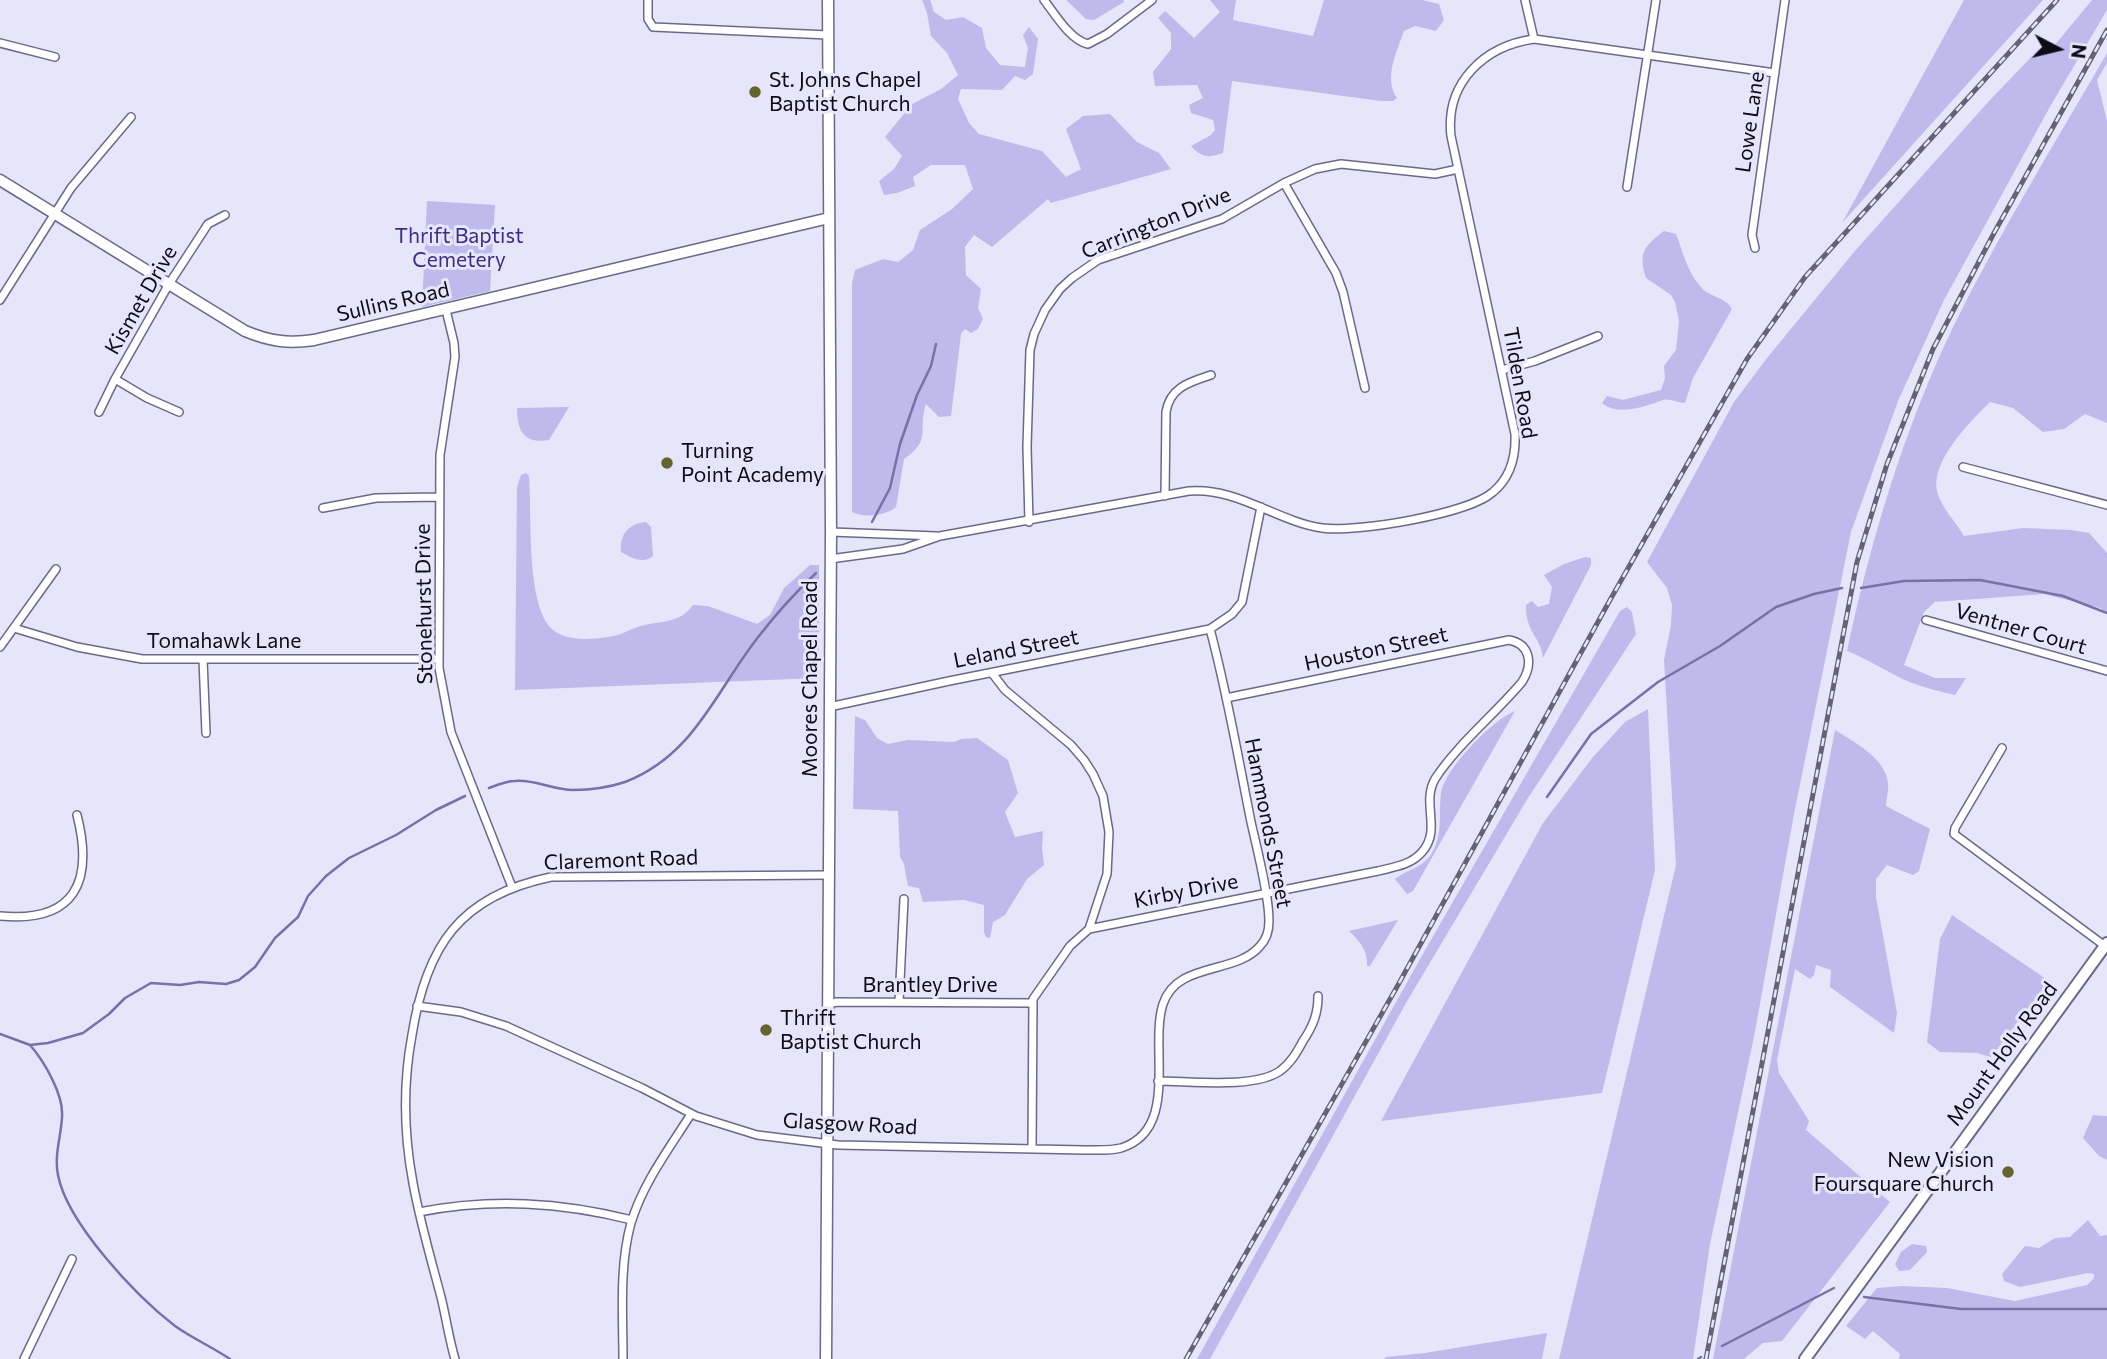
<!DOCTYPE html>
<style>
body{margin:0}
#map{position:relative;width:2107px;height:1359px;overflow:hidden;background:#e6e5fa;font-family:Commissioner,sans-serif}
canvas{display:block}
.north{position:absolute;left:2023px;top:14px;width:70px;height:70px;-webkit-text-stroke:5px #e6e5fa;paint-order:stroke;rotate:97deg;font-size:19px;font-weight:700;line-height:28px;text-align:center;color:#0d0b17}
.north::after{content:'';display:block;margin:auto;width:24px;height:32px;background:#0d0b17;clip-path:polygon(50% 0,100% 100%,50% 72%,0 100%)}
</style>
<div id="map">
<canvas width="2107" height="1359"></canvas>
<div class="north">N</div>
</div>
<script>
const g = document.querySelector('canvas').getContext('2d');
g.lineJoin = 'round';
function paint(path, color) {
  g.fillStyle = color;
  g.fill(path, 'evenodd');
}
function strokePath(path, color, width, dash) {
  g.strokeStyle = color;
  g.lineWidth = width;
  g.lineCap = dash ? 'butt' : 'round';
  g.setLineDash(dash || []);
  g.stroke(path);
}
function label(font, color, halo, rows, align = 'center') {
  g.font = font + ' Commissioner,sans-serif';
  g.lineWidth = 6;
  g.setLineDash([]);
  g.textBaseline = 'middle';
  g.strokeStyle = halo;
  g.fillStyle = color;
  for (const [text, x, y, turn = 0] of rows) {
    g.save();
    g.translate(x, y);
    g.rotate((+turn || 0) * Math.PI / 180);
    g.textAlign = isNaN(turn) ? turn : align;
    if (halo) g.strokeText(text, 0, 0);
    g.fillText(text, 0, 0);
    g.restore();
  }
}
paint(new Path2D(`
 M922 0H930L934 12 946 20 963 17 982 28 986 48 1000 65 1025 67 1028 48 1023 35 1029 27 1038 39 1033 74 1025 80 1015 76 1002 90 961 89 958 99 969 123 979 134 1042 151 1066 177 1081 169 1066 129 1083 116 1110 114 1137 142 1159 153 1171 169 1051 203 1048 199 992 247 974 235 965 247 966 275 981 289 978 308 983 319 978 329 971 333 965 329 961 334 951 416 939 417 926 404C917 431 933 439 904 459L896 507C886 516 863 518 852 512V283L855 270 883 259 898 262 913 250 920 230 952 209 973 189 965 165H931L913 177 915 186 897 193 884 195 879 181 894 169 902 156 885 137 912 104 941 89 958 75 947 53 931 36 927 13Z
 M1066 0H1123L1124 2 1094 20 1086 19Z
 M1210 0H1236L1233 20 1313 36 1324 0H1422L1439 4 1444 20 1436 31 1415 26 1404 31C1397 51 1383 79 1397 98L1393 101H1381L1232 81 1223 153C1208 158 1202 158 1191 146L1211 135 1215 130 1213 120 1191 113 1189 105 1203 98 1197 85 1155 86 1153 72 1171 49V33L1158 18 1165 11 1194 38 1220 12Z
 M1964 0H2043L1842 223Z
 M2092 0H2107V10L2051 105 1944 300 1898 401 1851 532 1794 814 1754 1037 1710 1244 1693 1359H1559L1676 865 1664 660 1671 625 1672 605 1667 588 1647 562 1734 402 1767 358 1854 252 1989 101 2040 48 2054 46Z
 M2107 53V63L2097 80 2107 121V423L2085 414 2064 429 2043 432 2013 408 1990 402C1970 422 1928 463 1938 494 1943 510 1956 522 1964 536L2023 528 2071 530 2089 533 2107 553V613L2100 608 2044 594 1935 602 1924 612 1904 665 1935 678H1966L1955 695C1941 692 1926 688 1912 683 1890 674 1870 660 1847 651 1871 539 1904 429 1954 325 2000 232 2055 143 2107 53Z
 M427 201 495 205 490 291 422 307Z
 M1664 231 1676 234C1683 252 1687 271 1700 286 1708 297 1726 297 1732 309L1693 378 1685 403C1678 403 1669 398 1663 400 1646 406 1618 417 1602 403L1607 396 1623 400 1661 390 1665 378 1664 366 1676 350 1679 321 1675 302 1671 295 1646 278C1638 253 1644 246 1664 231Z
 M569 407 549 440C524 444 517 431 517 408Z
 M526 473 529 476C532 514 526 596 549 626 558 637 574 639 588 639 603 638 617 637 630 630 652 619 678 627 693 605L708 606 757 624 770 615 784 588 810 565H819V678L515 690 517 487 521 475Z
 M646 522 651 527 653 556C642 565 631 557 621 552 619 535 629 523 646 522Z
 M1585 557 1591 558V565L1543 658C1541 637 1525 632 1526 605L1532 601 1538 607 1549 604 1552 587 1544 575 1564 564Z
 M1627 607 1632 612 1636 634 1528 798 1406 1003 1210 1359H1197L1420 959 1620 611Z
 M1648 709 1655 870 1602 1093 1381 1121 1543 823 1593 757 1625 722Z
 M1515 711 1413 891 1407 894 1395 879C1406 870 1421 868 1430 856 1444 835 1438 816 1441 793 1445 769 1492 720 1515 711Z
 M855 716 865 720 877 738 888 744 908 740 954 742 961 739 977 738 1008 760 1018 793 1005 812 1015 837 1043 831 1042 848 1044 865 1027 879 1005 915 993 922 990 938 986 937 984 932V905L964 900 923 902 919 888 908 886 904 864 900 857 898 811 853 809Z
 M1835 730C1854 742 1887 759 1888 784 1889 791 1886 799 1886 806L1930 829 1919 871 1913 875 1887 865 1876 879V897L1897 1013 1894 1033 1830 987 1831 970 1816 965 1814 975 1810 979 1795 969 1777 1060 1779 1073 1809 1121 1806 1130 1890 1202 1782 1341 1763 1343 1744 1359H1713Z
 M1952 915 2049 981 1991 1057 1977 1053 1940 1052 1927 1042 1940 939Z
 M1398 920 1370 966H1367C1368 951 1359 940 1349 931Z
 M2093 1115 2107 1116V1160L2099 1156 2083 1138Z
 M2088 1220 2100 1236 2107 1235V1359H1899L1900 1354 1873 1331 1865 1339 1846 1326 1877 1288 1902 1286 1947 1288 2015 1301 2087 1285 2094 1278V1274L2088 1273 2020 1287 2004 1281 2002 1274 2025 1246 2039 1248 2055 1238 2070 1237Z
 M1912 1244 1926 1246 1927 1252 1910 1270 1899 1271 1895 1264 1901 1252Z
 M1547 1333 1542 1359H1384L1386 1357 1425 1353Z`), '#bebaeb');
strokePath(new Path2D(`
 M872 522 890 488 900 444 917 395 931 366 936 344
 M1861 588 1904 581 1980 580 2063 596 2107 613
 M489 788C497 785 506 781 515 781 534 779 553 790 573 790 589 790 610 787 625 782 695 755 716 690 759 636 776 614 796 592 816 573
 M1547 797 1591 734 1658 682 1720 646 1776 607 1814 594 1842 588
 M0 1034 30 1045 48 1043 83 1033 109 1014 125 998 151 983 180 985 199 982 226 984 239 980 255 967 275 938 298 917 308 896 326 876 349 858 396 835 436 810 465 796
 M30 1045C44 1061 64 1095 62 1117 61 1137 54 1155 58 1175 67 1223 136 1296 175 1326 192 1338 212 1347 230 1359
 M1864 1297 1961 1309H2107
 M1722 1346 1834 1288
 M1698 1359 1701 1357`), '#7770a9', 2.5);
const street = new Path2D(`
 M648 0V19L653 27 828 35
 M1044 0C1055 14 1070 40 1088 44L1107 34 1152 0
 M1525 0 1534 39
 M0 43 55 57
 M1284 183 1336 273 1343 292 1365 388
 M1627 187 1656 0
 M1755 248 1752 235 1785 0
 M0 300 71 188 131 117
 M446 310 454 343 455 357 440 455 439 668 451 732 512 887
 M1502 370 1535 361 1598 336
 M115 379 147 398 179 412
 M99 412 115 379 169 284 208 224 225 215
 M1963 467 2107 505
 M1165 496 1166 412C1170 387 1190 382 1211 375
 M323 508 376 498 439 497
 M1029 522 1027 447 1030 350 1034 334 1045 310 1060 289 1072 278 1098 260 1222 219 1284 183 1315 169 1341 164 1435 174 1458 169
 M831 532 936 536
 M830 559 903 549 940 536 1189 491C1237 487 1276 521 1322 528 1355 533 1469 514 1493 492 1511 477 1516 456 1515 434L1451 136C1445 83 1484 46 1534 39L1775 73
 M1926 620 2107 671
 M14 628 77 647 142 659H439
 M0 647 56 569
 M203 659 206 733
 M992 673 1005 690 1071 745 1084 760 1093 774 1103 796 1109 832 1107 874 1089 929 1070 946 1033 999 1032 1148
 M829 707 949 681 1210 629 1232 614 1242 602 1261 507
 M2002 748 1955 828 1954 834 2105 946
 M0 916C75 923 94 882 77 815
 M1089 929 1378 871C1394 867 1411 865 1422 852 1442 830 1421 803 1435 779 1456 746 1496 713 1522 682 1533 665 1531 644 1509 640L1226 698
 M899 1002 904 899
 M828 1005 836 1002 1032 1003
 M417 1006 461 1012 506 1026 642 1088 696 1116 757 1135 838 1145 1084 1150C1097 1150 1110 1151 1121 1148 1180 1130 1149 1047 1163 1004 1177 961 1236 975 1260 946 1266 940 1269 930 1269 921 1269 895 1257 849 1251 822 1238 757 1227 692 1210 629
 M1158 1081C1191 1081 1254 1089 1280 1071 1291 1063 1297 1052 1303 1041 1313 1026 1318 1014 1318 996
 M419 1212C492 1198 560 1202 632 1220
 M24 1359 72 1259
 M455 1359C449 1339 446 1317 441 1297 431 1259 420 1222 413 1183 404 1135 403 1083 412 1035 426 947 459 896 551 877L829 875
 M623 1359C623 1315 619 1266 631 1223 643 1183 669 1149 691 1114`);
const secondary = new Path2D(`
 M0 180 245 331C269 341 288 344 314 340L829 218
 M826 1359 831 532 828 0`);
const primary = new Path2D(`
 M1805 1359 2107 943`);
strokePath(street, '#6b6988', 10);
strokePath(secondary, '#6b6988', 13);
strokePath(primary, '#6b6988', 14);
strokePath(street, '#fff', 7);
strokePath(secondary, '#fff', 10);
strokePath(primary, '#fff', 10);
const rail = new Path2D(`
 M1186 1359 1398 985 1610 600 1747 359 1805 277 2057 0
 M1706 1359 1849 604 1857 562 1887 464 1933 349 1994 233 2107 30`);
strokePath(rail, '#656373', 5);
strokePath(rail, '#e6e5fa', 2.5, [8]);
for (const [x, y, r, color] of [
 [755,92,7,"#646431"],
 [667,463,7,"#646431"],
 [766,1030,7,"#646431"],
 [2008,1172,7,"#646431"]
]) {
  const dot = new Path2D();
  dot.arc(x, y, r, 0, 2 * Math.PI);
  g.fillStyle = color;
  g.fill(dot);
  strokePath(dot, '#e6e5fa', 2.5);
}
label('21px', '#0d0b17', '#e6e5fa', [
 ["St. Johns Chapel",769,80],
 ["Baptist Church",769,104],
 ["Turning",681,451],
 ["Point Academy",681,475],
 ["Thrift",780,1018],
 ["Baptist Church",780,1042],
 ["New Vision",1994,1160,"right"],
 ["Foursquare Church",1994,1184,"right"]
], 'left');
label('21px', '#0d0b17', '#e6e5fa', [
 ["Lowe Lane",1750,122,-82],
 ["Carrington Drive",1156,223,-22],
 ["Kismet Drive",141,300,-60],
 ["Sullins Road",393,302,-13],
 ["Tilden Road",1520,383,80],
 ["Stonehurst Drive",424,604,-91],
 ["Ventner Court",2021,629,16],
 ["Tomahawk Lane",224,641],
 ["Leland Street",1016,649,-11],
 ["Houston Street",1376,649,-12],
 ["Moores Chapel Road",810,679,-90],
 ["Hammonds Street",1268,823,79],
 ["Claremont Road",621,860,-2],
 ["Kirby Drive",1186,891,-11],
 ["Brantley Drive",930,985],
 ["Mount Holly Road",2002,1054,-54],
 ["Glasgow Road",850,1124,3]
]);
label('21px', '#402c83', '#e6e5fa', [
 ["Thrift Baptist",459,236],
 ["Cemetery",459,260]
]);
</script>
